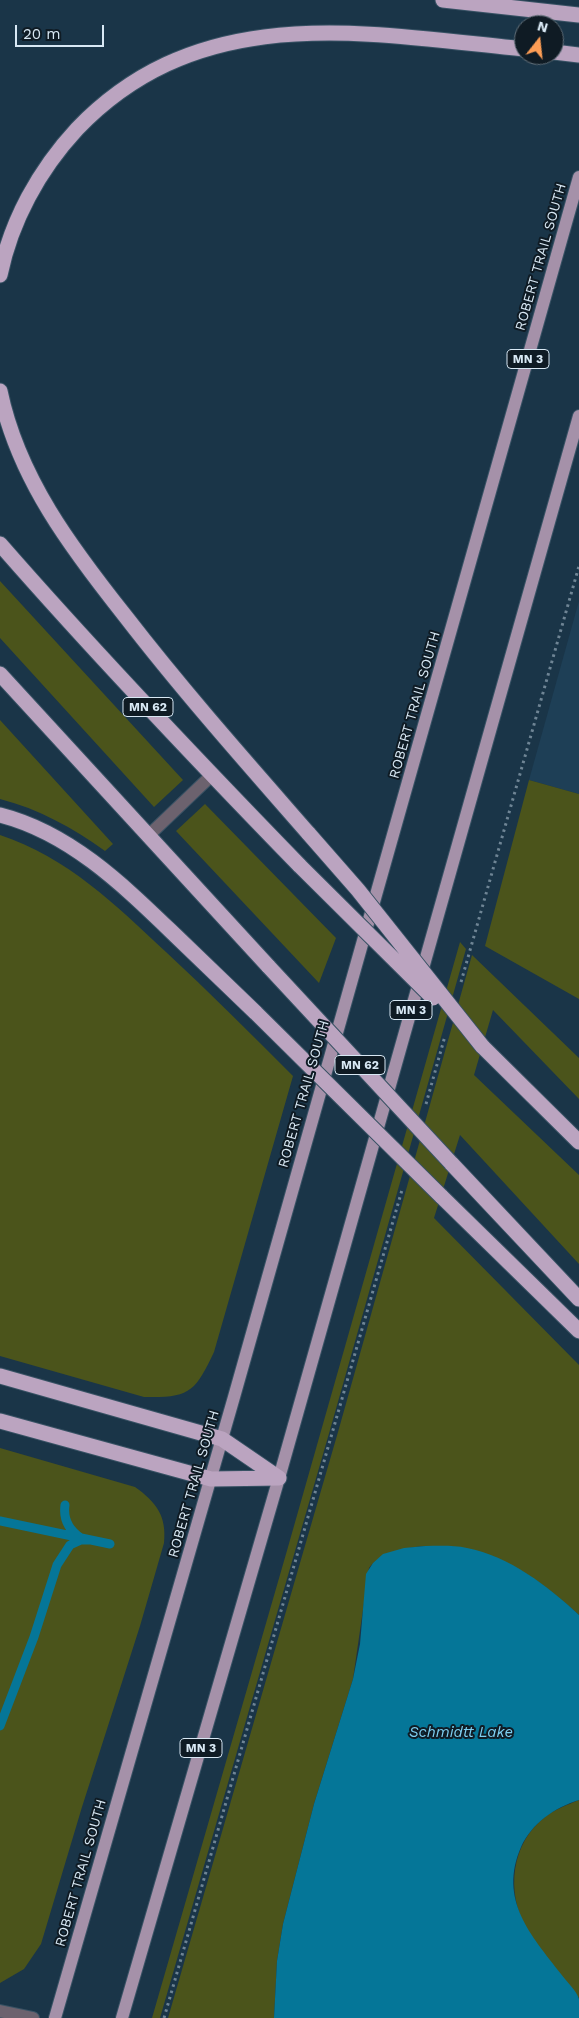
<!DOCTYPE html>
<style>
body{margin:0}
#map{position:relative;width:579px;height:2018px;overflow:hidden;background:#1a3548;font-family:"Work Sans",sans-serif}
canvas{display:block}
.north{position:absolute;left:514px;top:15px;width:50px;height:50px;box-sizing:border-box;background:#0f1b24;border:1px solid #5f6d77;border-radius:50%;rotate:16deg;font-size:14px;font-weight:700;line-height:20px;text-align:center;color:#d8e8f4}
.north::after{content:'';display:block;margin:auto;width:18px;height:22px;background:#fd9d55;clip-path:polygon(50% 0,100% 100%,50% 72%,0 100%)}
.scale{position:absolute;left:15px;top:25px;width:89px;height:22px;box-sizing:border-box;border:2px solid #d8e8f4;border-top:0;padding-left:6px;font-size:15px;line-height:18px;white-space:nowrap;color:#d8e8f4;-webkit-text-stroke:4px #0f1b24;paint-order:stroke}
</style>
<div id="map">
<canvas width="579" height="2018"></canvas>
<div class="north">N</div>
<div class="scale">20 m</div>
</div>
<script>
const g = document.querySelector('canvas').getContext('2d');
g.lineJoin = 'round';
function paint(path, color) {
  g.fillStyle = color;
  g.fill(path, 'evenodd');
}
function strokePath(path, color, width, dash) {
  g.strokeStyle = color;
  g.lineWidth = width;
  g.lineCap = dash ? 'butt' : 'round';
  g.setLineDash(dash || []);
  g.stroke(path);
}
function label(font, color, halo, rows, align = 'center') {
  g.font = font + ' "Work Sans",sans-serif';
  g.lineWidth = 4;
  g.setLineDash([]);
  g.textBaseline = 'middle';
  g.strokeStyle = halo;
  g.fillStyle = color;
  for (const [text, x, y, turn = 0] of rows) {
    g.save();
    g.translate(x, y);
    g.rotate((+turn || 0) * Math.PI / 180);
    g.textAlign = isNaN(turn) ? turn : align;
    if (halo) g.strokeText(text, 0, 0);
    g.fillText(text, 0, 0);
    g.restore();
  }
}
paint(new Path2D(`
 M579 601V794L529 780Z`), '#1e3f56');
paint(new Path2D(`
 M0 581 183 780 154 807 0 638Z
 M0 720 113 844 105 851C73 828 39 809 0 799Z
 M529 780 579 794V999L485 946Z
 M205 804 336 938 319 983 176 831Z
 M0 835C67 857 116 905 166 952 209 992 251 1034 293 1076L214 1352C195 1392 190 1398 144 1397L0 1356Z
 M460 942 466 949 330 1430 160 2018H152L286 1554Z
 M472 955 579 1058V1099L493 1010 474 1075 579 1175V1264L460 1135 434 1218 579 1365V1615C539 1579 494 1546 439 1546 426 1546 414 1546 401 1550 388 1554 377 1557 369 1568L353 1679 314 1804 283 1924 277 1961 274 2018H168L338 1432Z
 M0 1448 135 1487C156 1502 167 1516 164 1543L140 1626 82 1807 41 1944 24 1969 0 1983Z
 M579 1800V1998C562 1975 540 1953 526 1928 506 1892 511 1843 545 1817 555 1809 567 1805 579 1800Z`), '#4b541b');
paint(new Path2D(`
 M425 1546C439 1546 453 1545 467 1548 509 1556 548 1586 579 1615V1800C554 1808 532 1823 521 1847 498 1900 531 1935 561 1974 566 1981 577 1991 579 1999 579 2004 579 2012 579 2018H274L277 1961 283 1924 314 1804 353 1679 360 1644 366 1574 373 1563 383 1554 404 1548Z`), '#057698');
strokePath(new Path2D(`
 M65 1505C63 1519 69 1530 81 1538
 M0 1521 110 1544
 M0 1726 34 1637 57 1565 70 1545 81 1540H88`), '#057698', 9);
const minor = new Path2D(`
 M148 836 212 775
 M0 2011 33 2018`);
const major = new Path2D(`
 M55 2018 234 1397 579 177
 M122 2018 279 1478 579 416`);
const highway = new Path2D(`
 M443 0 579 15
 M554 52 579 55
 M0 275C11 221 39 170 77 129 201 0 363 33 524 49
 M0 391C18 478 72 549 126 617 184 692 247 763 309 834
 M0 544C96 654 198 761 300 866
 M0 674 269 967
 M0 815C71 833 125 887 176 936 203 962 229 987 256 1013
 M482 1046 579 1142
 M451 1163 579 1299
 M441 1196 579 1331
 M0 1376 222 1439 279 1478
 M0 1421 211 1479 279 1478`);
strokePath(minor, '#385264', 14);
strokePath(major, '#385264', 14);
strokePath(highway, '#385264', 17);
strokePath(new Path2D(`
 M461 982 579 566
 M426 1104 445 1036
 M164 2018 402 1190`), '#6f8595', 3, [2.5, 4]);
strokePath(minor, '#6c626e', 12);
strokePath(major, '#a591a9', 12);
strokePath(highway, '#bba4c0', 15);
const highwayBridge = new Path2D(`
 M309 834 358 890 482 1046
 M300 866 433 998
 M269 967 451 1163
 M256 1013 441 1196`);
strokePath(highwayBridge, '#385264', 17, []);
strokePath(highwayBridge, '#bba4c0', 15);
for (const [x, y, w] of [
 [528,359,42],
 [148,707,50],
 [411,1010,42],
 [360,1065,50],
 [201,1748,42]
]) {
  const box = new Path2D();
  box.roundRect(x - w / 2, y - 9.5, w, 19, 4);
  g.fillStyle = '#0f1b24';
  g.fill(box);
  strokePath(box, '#d8e8f4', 1);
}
label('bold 12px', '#d8e8f4', null, [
 ["MN 3",528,359],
 ["MN 62",148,707],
 ["MN 3",411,1010],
 ["MN 62",360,1065],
 ["MN 3",201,1748]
]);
label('14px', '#d8e8f4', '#0f1b24', [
 ["ROBERT TRAIL SOUTH",541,257,-74],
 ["ROBERT TRAIL SOUTH",415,705,-74],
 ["ROBERT TRAIL SOUTH",304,1094,-74],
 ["ROBERT TRAIL SOUTH",194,1484,-74],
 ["ROBERT TRAIL SOUTH",81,1873,-74]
]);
label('italic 15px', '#7ed0f2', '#0f1b24', [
 ["Schmidtt Lake",461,1733]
]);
</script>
